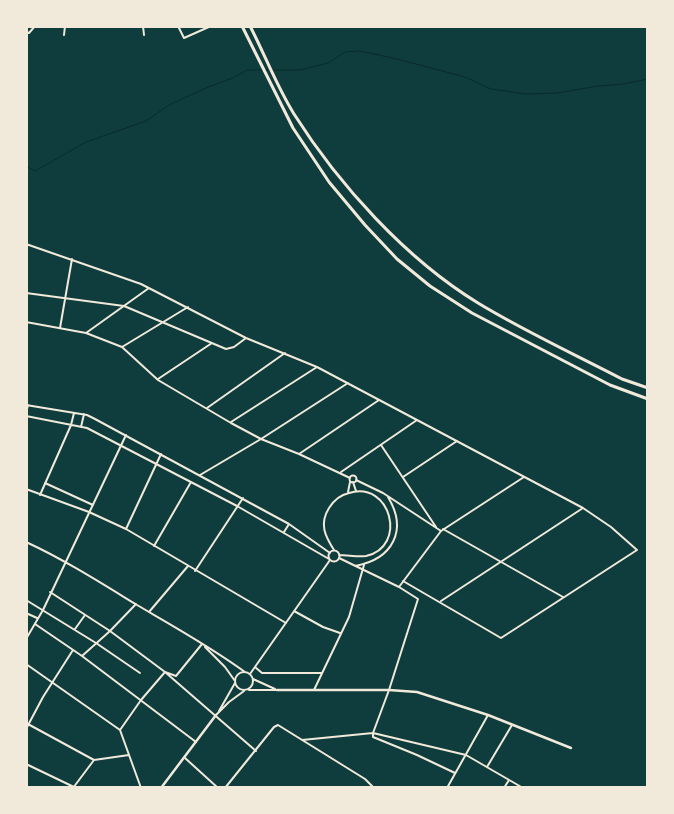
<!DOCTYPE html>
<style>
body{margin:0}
#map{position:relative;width:674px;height:814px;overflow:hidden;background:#0f3d3e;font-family:Montserrat,sans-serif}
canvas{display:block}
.frame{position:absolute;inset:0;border:28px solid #f1e9da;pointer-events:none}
</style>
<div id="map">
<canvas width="674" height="814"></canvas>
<div class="frame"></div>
</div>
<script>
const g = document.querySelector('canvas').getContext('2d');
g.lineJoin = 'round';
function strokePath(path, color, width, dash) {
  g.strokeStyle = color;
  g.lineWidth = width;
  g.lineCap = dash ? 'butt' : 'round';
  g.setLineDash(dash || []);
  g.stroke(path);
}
strokePath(new Path2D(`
 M26 166 35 171 86 142 146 121 169 105 206 88 235 77 247 70H300L328 63 345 52 360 51 397 59 465 77 491 89 527 94 557 93 598 86 623 84 648 79`), '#0a2a2b', 1);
strokePath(new Path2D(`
 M143 26 144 35
 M178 26 184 38 211 26
 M26 32 29 33 35 26
 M64 35 65 26
 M26 244 141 284 246 338 317 367 583 508 611 527 637 550 501 638 403 581
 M26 293 124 306 226 349 234 347 246 338
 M26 322 86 333 122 347 158 380 231 423 261 439 299 454 350 478
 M60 328 72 259
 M86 333 149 288
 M122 347 188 307
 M158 379 212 343
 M26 405 87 415 95 419 289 524 330 553
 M207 408 285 353
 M26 413 28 405
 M26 416 87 428 237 506 329 559
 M231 422 317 367
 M81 427 84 414
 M381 445 436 527
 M299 454 379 400
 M341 472 417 420
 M200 475 261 439 348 383
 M349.5 479a3.5 3.5 0 1 1 7 0a3.5 3.5 0 1 1-7 0Z
 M403 477 457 441
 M356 480 383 493 441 531
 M353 482 356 491
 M45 483 93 505
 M26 489 89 512 126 529 286 623
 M348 492 350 482
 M40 495 71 425 74 413
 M126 529 161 454
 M443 529 563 597
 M284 532 289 524
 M26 542C65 560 101 583 137 605 173 626 211 647 245 672
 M154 546 191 482
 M334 550C325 536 319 524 329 508 334 500 340 495 349 493 391 480 408 547 366 556 357 557 348 555 339 555
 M328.5 556a5.5 5.5 0 1 1 11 0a5.5 5.5 0 1 1-11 0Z
 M339 558 399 587 418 599 389 690 373 733V737L417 755 455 773
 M355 566C393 559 408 530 388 497
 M195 571 243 498
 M399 587 441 531 524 477
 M50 592 110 631 165 672 256 751
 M26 600 96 643 140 673
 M441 601 583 508
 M294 611 323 627 340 633
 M149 612 188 566
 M26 613 37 618
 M35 624 82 656 196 742
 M75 629 85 615
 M26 639 43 610 126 435
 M205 647 225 667 235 681
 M82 656 110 631 136 604
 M26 664 120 730 141 788
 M255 667 262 673H321
 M235 681a9 9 0 1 1 18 0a9 9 0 1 1-18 0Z
 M250 674 330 560
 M253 679 275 689
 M249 690H277
 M314 690 349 617 364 565
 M219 711 235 683
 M216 715 229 702 244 691
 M26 723 94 760 129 755
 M26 729 43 697 73 650
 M120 730 141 700 165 672 176 676 202 644
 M302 740 373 733 466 755 523 788
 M185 758 218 788
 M26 764 76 788
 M487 767 512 725
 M73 788 94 760
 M225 788 274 727 278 725 365 779 374 788
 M447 788 488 715
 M504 788 509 780`), '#f1e9da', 2);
strokePath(new Path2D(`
 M277 690H389L417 692 488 715 571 748
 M161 788 216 715`), '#f1e9da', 2.5);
strokePath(new Path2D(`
 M242 26 293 128 329 182 365 225 397 259 430 286 472 313 610 385 648 399
 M250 26C265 55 277 87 294 114 339 185 406 259 478 303 524 331 574 354 622 379L648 388`), '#f1e9da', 3);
</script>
